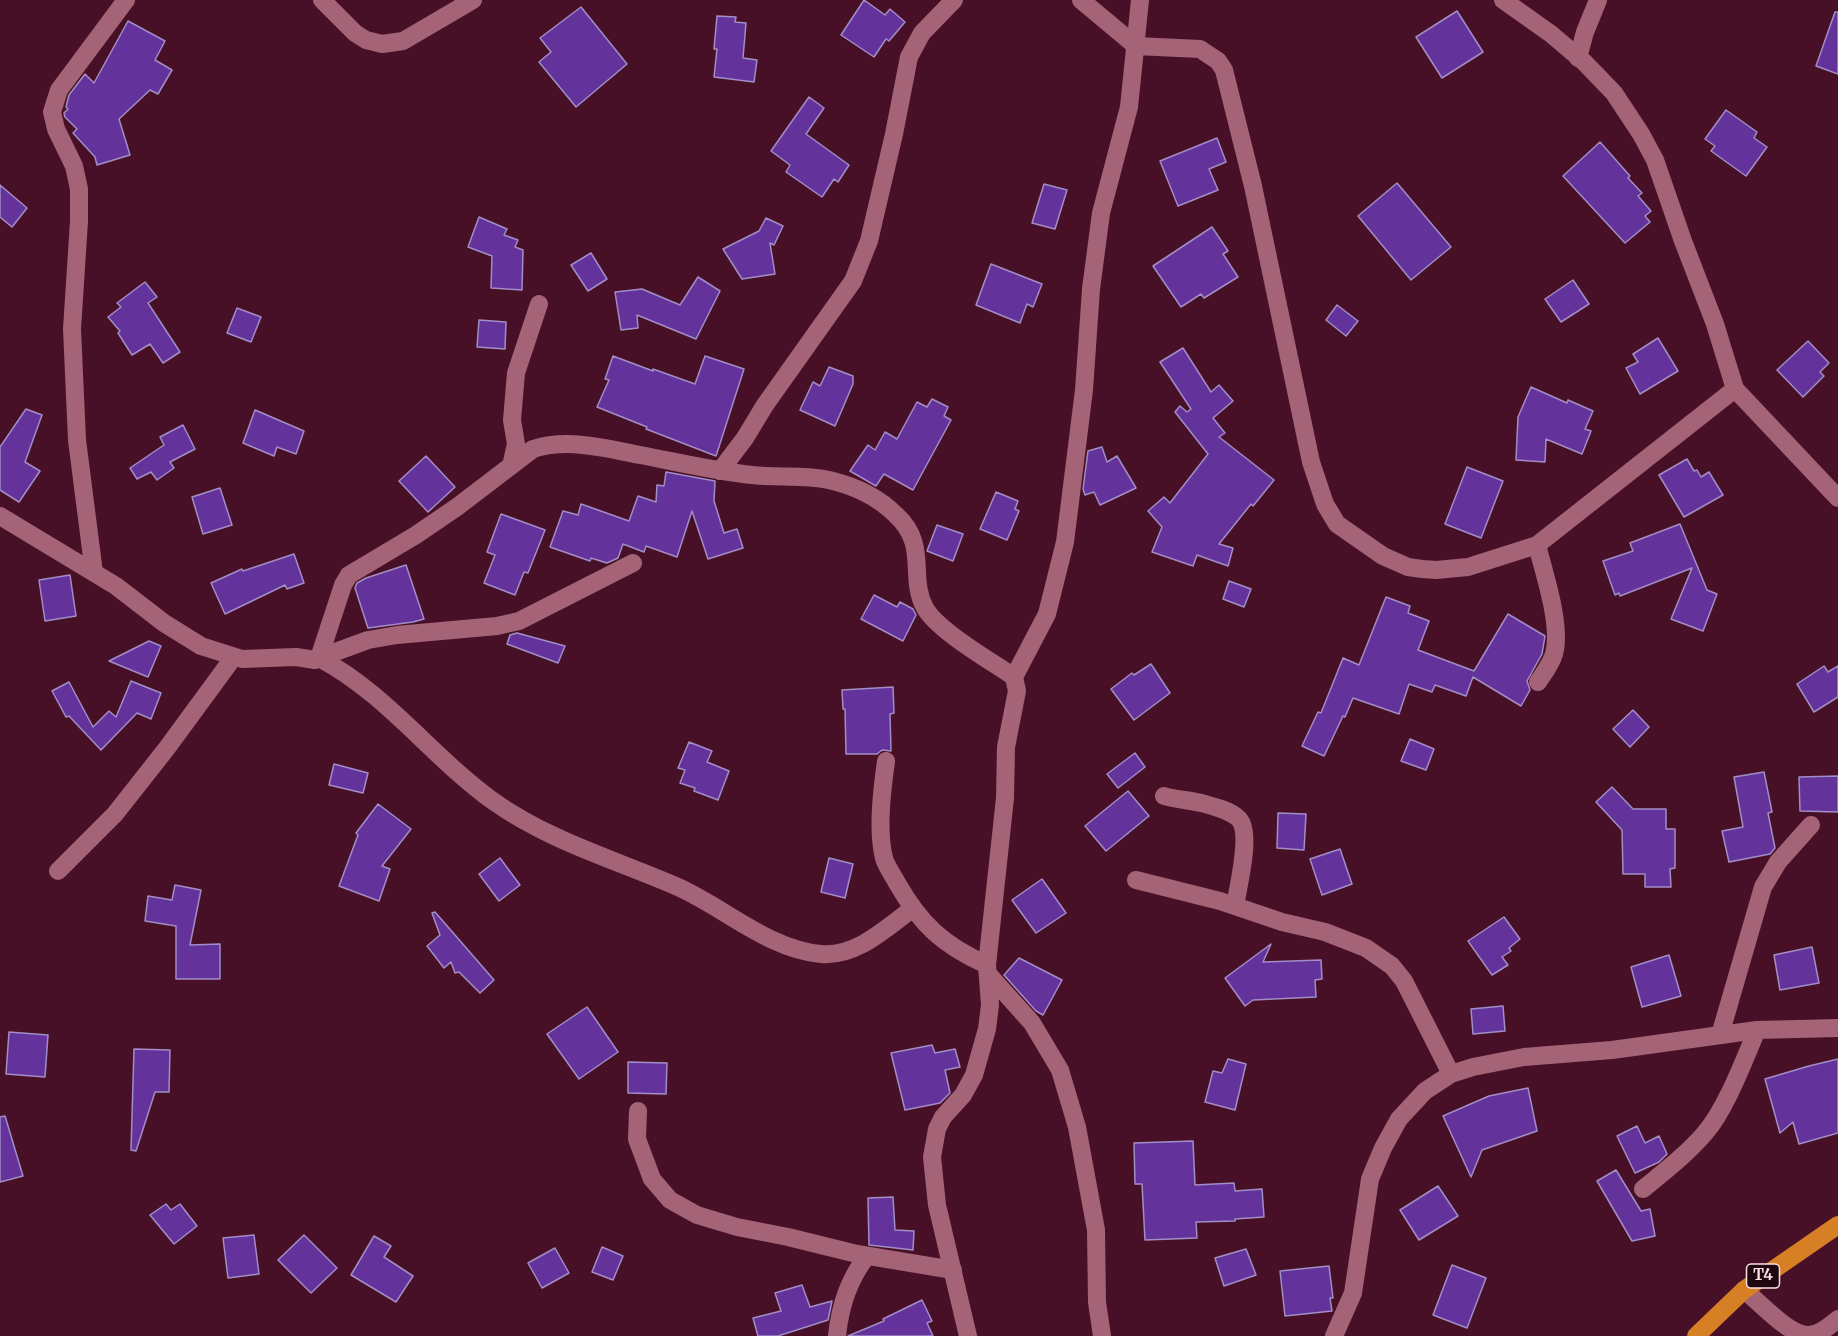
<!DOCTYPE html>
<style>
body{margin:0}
canvas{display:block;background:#481026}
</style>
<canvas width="1838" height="1336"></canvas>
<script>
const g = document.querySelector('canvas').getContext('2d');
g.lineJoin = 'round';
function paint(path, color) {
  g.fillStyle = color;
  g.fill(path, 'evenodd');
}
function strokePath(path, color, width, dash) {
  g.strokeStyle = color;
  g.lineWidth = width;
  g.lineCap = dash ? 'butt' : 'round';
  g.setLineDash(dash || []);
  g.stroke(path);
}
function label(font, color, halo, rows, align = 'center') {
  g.font = font + ' Merriweather,serif';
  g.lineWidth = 5;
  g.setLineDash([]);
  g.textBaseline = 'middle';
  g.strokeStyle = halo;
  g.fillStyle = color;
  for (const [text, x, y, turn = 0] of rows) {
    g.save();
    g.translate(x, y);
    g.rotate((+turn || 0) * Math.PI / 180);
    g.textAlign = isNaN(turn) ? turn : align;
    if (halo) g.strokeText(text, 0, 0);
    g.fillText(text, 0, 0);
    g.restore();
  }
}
const building = new Path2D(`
 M864 0 885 15 890 9 905 22 889 41 886 39 874 57 841 35Z
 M581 7 627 64 576 107 539 62 551 52 540 38Z
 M1457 11 1483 52 1442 78 1416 37Z
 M1835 12H1838V74L1816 66Z
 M717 16 736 17 735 22 746 23 743 58 757 60 754 82 714 77 717 49H714Z
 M128 21 165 41 155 60 172 70 158 94 150 90 119 119 130 155 97 165 95 157 73 133 77 129 65 117 64 113 68 109 66 107 69 95 85 74 94 83Z
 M809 97 824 108 806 134 849 165 838 182 834 179 822 197 786 172 790 165 771 151Z
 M1726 110 1757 132 1754 138 1767 147 1746 176 1711 151 1715 146 1705 139Z
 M1217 138 1226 162 1209 169 1218 190 1178 206 1160 161Z
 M1600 142 1630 176 1628 178 1642 193 1638 196 1651 211 1645 216 1650 222 1625 243 1563 176Z
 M1397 183 1451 247 1411 280 1358 216Z
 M1044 184 1067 190 1055 229 1032 223Z
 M0 185 27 208 12 227 0 217Z
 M479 217 507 229 504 235 518 240 515 247 523 250 522 290 491 288 492 256 468 247Z
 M766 218 783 226 774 245 770 243 775 274 742 279 723 249 759 231Z
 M1212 227 1228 251 1223 254 1238 277 1204 298 1201 294 1181 307 1153 266Z
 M591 253 607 279 588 291 571 265Z
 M991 264 1042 284 1033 307 1027 304 1020 323 976 305Z
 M698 277 720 291 696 339 637 315 638 328 621 330 615 292 642 289 680 305Z
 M1573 280 1589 304 1561 322 1545 299Z
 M145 282 157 297 148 303 180 352 163 363 150 344 132 355 118 333 120 331 108 317 121 307 117 303Z
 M1337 305 1358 321 1346 336 1326 320Z
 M237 308 261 317 251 342 227 333Z
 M479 320 506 322 505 349 477 347Z
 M1658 338 1678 371 1640 394 1626 368 1638 362 1633 354Z
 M1808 341 1829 363 1820 372 1824 376 1803 397 1777 370Z
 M1183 348 1211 392 1219 385 1233 401 1213 418 1225 433 1219 437 1274 480 1253 506 1251 504 1219 544 1233 548 1228 566 1197 555 1193 566 1152 552 1162 527 1148 511 1164 497 1170 503 1208 454 1175 412 1180 406 1187 412 1191 409 1160 362Z
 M613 356 653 371V369L695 384 705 356 744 369 716 456 646 429 647 427 597 407 609 380 605 379Z
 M829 367 853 376V384L835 426 800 410 813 382 820 386Z
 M1531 387 1567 403 1568 400 1593 411 1585 429 1591 431 1582 454 1546 439 1545 462 1516 460 1518 417Z
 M932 399 948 407 944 416 951 420 913 490 884 474 876 486 850 471 868 445 875 450 885 432 897 439 917 402 927 407Z
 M26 409 42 415 25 462 40 471 19 502 0 490V447Z
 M255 410 304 431 296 454 277 447 274 456 243 443Z
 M183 425 195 449 170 462 174 468 157 480 151 472 137 479 130 468 164 445 160 437Z
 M1102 447 1107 462 1117 456 1136 488 1100 505 1094 492 1085 495 1083 489 1088 451Z
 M426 456 455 487 428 512 399 481Z
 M1687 459 1694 471 1697 470 1701 477 1709 472 1723 495 1684 517 1659 475Z
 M1467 467 1503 481 1481 538 1445 524Z
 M666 472 715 481 714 501 724 533 737 529 743 548 708 559 692 511 677 557 646 546 644 552 623 544 618 558 607 563 591 558 590 561 550 547 563 511 578 515 581 504 629 521 638 496 656 502 657 485 664 486Z
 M220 488 232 525 203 534 192 497Z
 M996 492 1018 501 1015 509 1019 511 1007 540 980 529Z
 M501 514 545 530 528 573 524 572 515 595 484 583 495 555 487 552Z
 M1680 524 1707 590 1717 594 1703 631 1671 619 1692 568 1620 596 1619 593 1615 595 1603 561 1633 551 1630 543Z
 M937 525 963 534 953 561 927 551Z
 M294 554 304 583 287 589 285 585 225 614 211 583 242 569 243 571Z
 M406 565 424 619 413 622 368 628 355 588 357 583 366 578Z
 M70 575 76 616 45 621 39 580Z
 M1229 581 1251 589 1244 607 1223 599Z
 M874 595 897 607 900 602 913 609 916 615 903 641 861 619Z
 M1386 597 1410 606 1408 613 1429 621 1418 650 1474 671 1508 614 1545 636 1542 654 1527 681 1530 690 1521 706 1473 677 1466 696 1435 685 1432 692 1409 684 1399 714 1353 698 1345 717 1343 716 1324 756 1302 746 1318 712 1321 713 1343 658 1359 665Z
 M517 633 565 646 558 663 507 644 510 635Z
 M149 641 161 646 148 677 109 661Z
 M1151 664 1170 693 1134 720 1111 689 1132 673 1134 675Z
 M1824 666 1828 672 1838 666V697L1814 712 1797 684Z
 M131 681 161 693 151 719 137 713 101 750 69 716 66 717 52 691 69 682 93 727 109 711 116 717Z
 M893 687 894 713 890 714 891 751 882 750 877 754H846L845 709H843L842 690Z
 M1633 710 1649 727 1630 747 1613 729Z
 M1410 739 1434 749 1426 770 1401 761Z
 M689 742 712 751 707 762 729 771 718 800 694 791 695 788 680 783 685 770 678 768Z
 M1135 753 1145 767 1118 788 1107 774Z
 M334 764 368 773 363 793 329 785Z
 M1764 772 1772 812 1768 813 1775 848 1770 854 1729 862 1722 831 1743 827 1734 777Z
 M1838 776V812L1800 811 1799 777Z
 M1612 787 1633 809H1666V829H1675V868L1670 869 1671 887H1645V874H1623L1622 830 1596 802Z
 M1128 791 1149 816 1106 851 1085 826Z
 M378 804 411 829 382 866 390 869 379 901 339 886 358 835 356 833Z
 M1278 813 1306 814 1304 850 1277 848Z
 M1340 849 1352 884 1322 895 1310 859Z
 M500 858 520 885 499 901 479 874Z
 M829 858 853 864 845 898 821 892Z
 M1042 879 1066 913 1036 933 1012 900Z
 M175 885 201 890 190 945 220 944V979H176V926L145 921 148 896 172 900Z
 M435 912 494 980 480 993 459 972 455 973 451 962 444 968 427 946 440 935 432 913Z
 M1504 917 1520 939 1509 948 1511 951 1502 957 1508 965 1492 975 1468 941Z
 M1271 944 1263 962 1321 960 1322 979 1315 980 1316 997 1253 1000 1245 1006 1225 978Z
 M1812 947 1819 983 1780 990 1774 955Z
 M1669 955 1681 996 1642 1007 1631 967Z
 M1019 958 1062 980 1043 1015 1036 1011 1004 975Z
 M1503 1006 1505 1031 1473 1034 1471 1009Z
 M587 1007 618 1052 579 1079 547 1034Z
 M9 1032 48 1035 45 1077 6 1074Z
 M932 1045 935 1053 955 1049 960 1067 945 1070 950 1093 940 1103 905 1110 891 1053Z
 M134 1049 170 1050 169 1092H155L136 1151 131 1150Z
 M1228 1059 1246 1064 1235 1110 1205 1102 1213 1071 1222 1073Z
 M1838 1059V1133L1799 1144 1793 1122 1780 1133 1765 1079 1809 1066Z
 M628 1062 667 1063 666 1094 628 1093Z
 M1528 1088 1537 1131 1482 1150 1471 1177 1443 1116 1489 1096Z
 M5 1116 23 1176 0 1182V1117Z
 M1637 1126 1645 1143 1659 1136 1667 1154 1659 1162 1635 1173 1617 1136Z
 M1193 1141 1195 1185 1234 1183 1235 1191 1262 1189 1264 1217 1235 1219V1221L1196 1222 1197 1238 1145 1240 1142 1184H1135L1134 1143Z
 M1616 1170 1641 1211 1650 1209 1655 1236 1632 1241 1597 1181Z
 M1438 1186 1458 1216 1419 1240 1400 1210Z
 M893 1197 895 1230 914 1231 913 1250 869 1245 868 1198Z
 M166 1204 171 1210 180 1204 197 1226 174 1244 150 1215Z
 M254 1235 259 1274 228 1278 223 1238Z
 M304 1235 337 1268 311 1293 278 1260Z
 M374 1236 391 1246 384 1257 413 1276 396 1302 351 1275Z
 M602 1247 623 1256 613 1280 592 1272Z
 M555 1248 569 1273 542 1288 528 1263Z
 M1246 1249 1256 1275 1224 1286 1215 1258Z
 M1452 1265 1486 1278 1467 1328 1433 1315Z
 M1329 1266 1333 1298H1330L1332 1311 1285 1316 1280 1271Z
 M802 1285 810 1307 832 1301 828 1320 778 1336H758L753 1318 781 1311 775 1293Z
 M922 1300 932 1321 927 1323 933 1336H848L884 1321 883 1319Z`);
paint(building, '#63339b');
strokePath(building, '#a28dc7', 1.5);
strokePath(new Path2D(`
 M322 0 355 33 366 40 382 44 403 41 473 0
 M1081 0 1136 46 1200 49 1218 61 1224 70 1253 186 1311 462 1325 504 1337 524 1383 556 1408 567 1422 569 1436 570 1468 567 1537 545 1735 389
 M1503 0 1551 34 1584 62 1614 93 1641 134 1655 160 1683 241 1715 324 1735 389 1838 498
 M1578 58 1585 32 1598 0
 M511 466 516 444 512 420 516 373 539 304
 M720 471 745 438 765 405 853 281 869 241 894 134 909 57 922 33 954 0
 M0 516 116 586 164 623 201 646 242 659 296 657 315 660 319 658C386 693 432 757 493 801 549 841 616 860 678 887 725 908 768 949 821 954 856 957 885 929 912 909
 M1537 545C1544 573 1562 626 1554 654 1551 664 1544 673 1538 682
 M94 573 77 440 72 329 79 221V189L74 166 56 129 52 112 59 90 126 0
 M319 658 343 585 349 575 416 535 457 507 533 449C568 438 605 448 640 455 677 462 714 471 752 475 778 478 808 474 833 481 857 487 879 498 896 515 929 545 908 577 925 608 938 631 991 661 1014 677
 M319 658 368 640 397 635 497 626 519 621 633 563
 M886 761C882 790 877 830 884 858 886 866 893 875 897 883 921 925 943 945 987 965
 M1164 796C1177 800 1192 800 1205 804 1216 807 1231 811 1239 819 1252 833 1238 887 1235 906
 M58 871 115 814 167 748 233 658
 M1136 880 1220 901 1282 922 1325 932 1366 948 1392 966 1404 981 1451 1074
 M989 975 1032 1023 1060 1070 1077 1127 1096 1230 1097 1302 1102 1336
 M1720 1035 1763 887 1778 862 1811 825
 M638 1111 637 1139 652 1179 670 1200 697 1215 737 1227 788 1237 857 1254 953 1270
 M1643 1189C1665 1171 1687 1154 1705 1133 1726 1109 1744 1060 1757 1030
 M1744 1290C1760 1302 1789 1336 1809 1335 1821 1334 1829 1326 1838 1319
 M837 1336C840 1306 848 1280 867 1256
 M968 1336 937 1205 932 1157 937 1129 943 1117 963 1095 974 1075 987 1029 990 1005 987 965 1005 798 1006 747 1017 691 1014 677 1047 614 1065 542 1084 390 1091 289 1101 213 1129 107 1140 0
 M1334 1336 1353 1293 1370 1179 1383 1148 1399 1119 1425 1091 1451 1074 1473 1067 1524 1057 1612 1050 1757 1030 1838 1028`), '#a46376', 18);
strokePath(new Path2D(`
 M1696 1336 1744 1290 1838 1225`), '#d67f24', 18);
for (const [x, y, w] of [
 [1763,1276,33]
]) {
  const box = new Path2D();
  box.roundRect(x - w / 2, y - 12, w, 24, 4.5);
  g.fillStyle = '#200810';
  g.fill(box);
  strokePath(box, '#fddee6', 1.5);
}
label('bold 15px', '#fddee6', null, [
 ["T4",1763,1276]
]);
</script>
